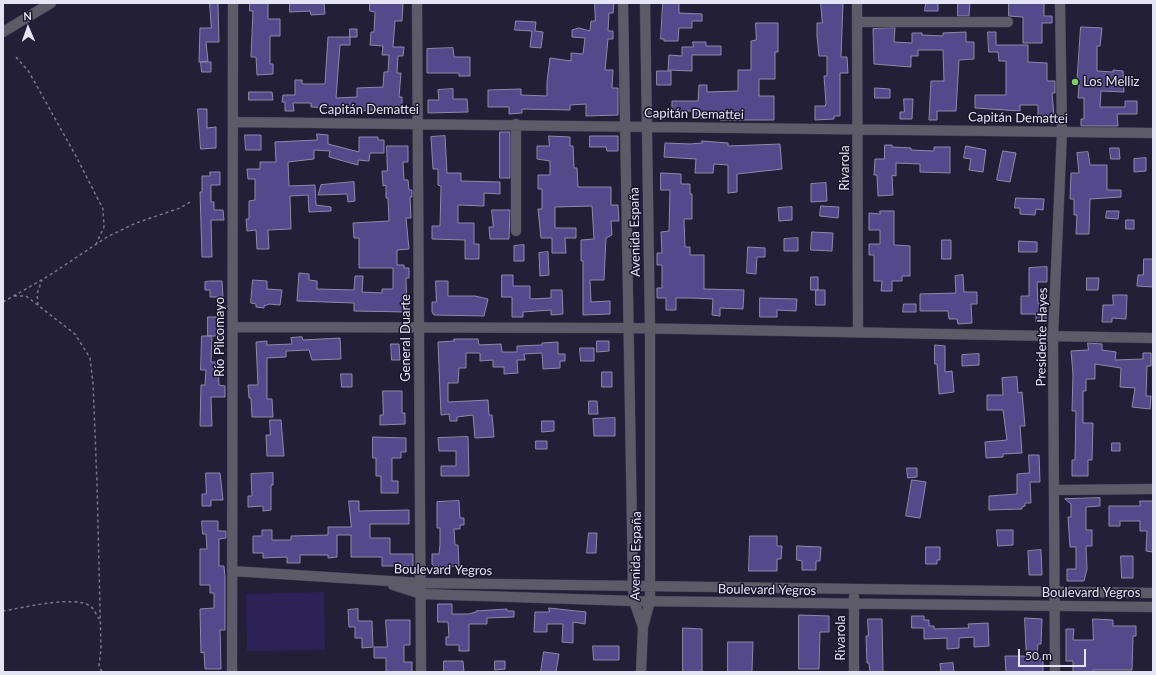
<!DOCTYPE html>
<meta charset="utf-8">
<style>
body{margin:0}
#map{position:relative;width:1156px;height:675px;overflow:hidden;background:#221f36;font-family:Lato,sans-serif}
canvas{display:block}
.frame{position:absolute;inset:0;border:4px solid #e5e4f4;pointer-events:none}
.north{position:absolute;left:8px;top:8px;width:40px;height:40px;-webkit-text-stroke:3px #18152b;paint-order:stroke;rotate:358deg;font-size:11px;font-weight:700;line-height:16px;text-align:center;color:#e5e4f4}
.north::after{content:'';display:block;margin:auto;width:14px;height:18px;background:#e5e4f4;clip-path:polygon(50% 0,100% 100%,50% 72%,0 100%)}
.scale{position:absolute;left:1018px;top:649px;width:68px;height:18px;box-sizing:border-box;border:2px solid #e5e4f4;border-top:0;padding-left:5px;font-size:12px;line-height:14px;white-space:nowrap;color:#e5e4f4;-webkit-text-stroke:3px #18152b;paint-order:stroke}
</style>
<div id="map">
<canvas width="1156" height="675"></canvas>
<div class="frame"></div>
<div class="north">N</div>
<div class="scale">50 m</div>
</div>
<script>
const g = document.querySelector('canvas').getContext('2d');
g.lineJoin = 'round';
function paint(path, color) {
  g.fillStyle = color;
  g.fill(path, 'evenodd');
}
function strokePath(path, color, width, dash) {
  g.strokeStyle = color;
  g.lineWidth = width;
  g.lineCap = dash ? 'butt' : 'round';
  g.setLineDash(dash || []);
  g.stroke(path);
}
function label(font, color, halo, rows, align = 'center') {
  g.font = font + ' Lato,sans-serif';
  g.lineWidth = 3;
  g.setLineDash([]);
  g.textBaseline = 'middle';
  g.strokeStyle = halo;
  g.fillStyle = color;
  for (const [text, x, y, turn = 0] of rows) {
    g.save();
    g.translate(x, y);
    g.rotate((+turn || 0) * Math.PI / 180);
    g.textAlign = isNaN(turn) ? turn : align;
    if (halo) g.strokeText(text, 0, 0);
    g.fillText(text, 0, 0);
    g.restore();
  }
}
paint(new Path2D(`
 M324 592 325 650 247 651 246 594Z`), '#2d2258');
const building = new Path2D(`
 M210 3H218L219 42H206L208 61 199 62 200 28H211Z
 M250 3H268V19H280V36H270V64H273V74L257 75 256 57H251L253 11H250Z
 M290 3H324L325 14 311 15 310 11 290 12Z
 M370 3H403L402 21H395L393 47H404L403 56H398L397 73H401L399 97H402V112L375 113V110L339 112V108L311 107V103H293L294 111H285V102H282L283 95H295V80H302V84H325L328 37H350V45H340L336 98 357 97V88L383 87 384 72H388L389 55H382L383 46 370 45 371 32H374L375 12 370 11Z
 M595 3H614L613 13H609L608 31H613V39H608L605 70H613L612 88H618V115L586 116V104L570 105V110L522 109V113L509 114V107H488V90L521 89V95L547 96V82L550 58 571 61V53L583 54 585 38 572 37V30L579 28 590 31 591 21H595Z
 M663 3H679V13L702 14V21H692V28H679L678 41H664V39H661Z
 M821 3H843L841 57H847L848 73H840V116H834V119L815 120V106H825L826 103 824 76H827V56H819L817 36V23H822Z
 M926 3H938V11H925Z
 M958 3H970L969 16H958Z
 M1009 3H1044V16H1052V23H1042V43H1023V17L1009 16Z
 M516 21 536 22 535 31 543 32 541 48 530 47 532 31 515 30Z
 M756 23H778V52H775V79H759V96H774V120H720V112H705V118H696V111H672V101H698L699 85H707V92L738 91V70H751V41L756 40Z
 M1081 27 1102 28 1100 46H1097V71L1113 72V70L1123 71 1124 92 1101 91 1100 107H1125V101H1137V114H1117L1118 126H1081V119H1084V98H1078L1079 85H1077Z
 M895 28 894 42 912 43V33H922V35L943 36V33L966 32V42H974V59L959 60 956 111H937V120H929L931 81H944L943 50H918V56H911V67L874 64 873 29Z
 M350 29H357V37H350Z
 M988 32H996V45H1028V62L1047 63V81H1055V93H1052L1054 116H1038V105H1020V111L975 108V95H1006V61H999L998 52H989Z
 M693 42H706V46H721V55H692V71L668 70 669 55 682 56V47H693Z
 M453 48 454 57H470V76H459V73H427V49Z
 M201 62H211V72H202Z
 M657 71H671V85H657Z
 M875 88 890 89V98H875Z
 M453 89V99H467L468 112 428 113V100H439L438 90Z
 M249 92H272L273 100H249Z
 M904 99H913L912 119H900V112H904Z
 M198 109H207V128L216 127V148L201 149Z
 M500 132H510V178H500Z
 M317 134 328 135V144L359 152V137H378V140H384V153H370L369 161 358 160V165L329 157 330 151 314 150V159L288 162 289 186 315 185 316 205 331 207V211L309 212 308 195 290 196 291 229 268 230 269 249H257L256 230 247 231 246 219H249V201L255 200V179H248L247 169H260V162H276L275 142 317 140Z
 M245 135H261V150H246Z
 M445 136 447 173H461V181L500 182V194L484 193V206L458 205V223H474V244H479V259H465V240L432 239V226H440L441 186 438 185V169H433L431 137Z
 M549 136 570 137V146H573L574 168H577L578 187H611V205H618L619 221H611L612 235 606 238 604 280H590L591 302 610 301V314L583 315V261H581V240L594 239 592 206 555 207V228H576V238H565L566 253H552V238H541L538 209H542V189H538V175H550V161L537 159V146H549Z
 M590 136H618V151H607L606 147H590Z
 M702 141 728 143V146L780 144 782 169 737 174V192L728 193V165L714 164 713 173H695L696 159 664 157 665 143 690 144 702 143Z
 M885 145H892V147L911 148V150L934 151V147H950V173L920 172V164L896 163V176L892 175 893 195 878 196 877 175H874L875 159H884Z
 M387 146H408V162H403L404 180H408L409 190H412V197H410L411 218H406L409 249 397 250V265H404V268H409V278H406L407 312 354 311V303L297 301 299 273 309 274V280L317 281V289L354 290 355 276H363L362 292 382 293V289H393V268H359V238H354L353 223 389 221 388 198H386V185L383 186 382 171H387Z
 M966 146 986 150 983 172 969 170 971 159 964 158Z
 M1110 148H1119L1120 159H1111Z
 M1003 151 1016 153 1010 182 997 180Z
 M1088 152 1090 165H1107V190H1121V197L1090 199 1089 234H1076L1077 215H1074V199H1070L1071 173H1079L1077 153Z
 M1146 158V171L1134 172V159Z
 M210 172H220V185H211V202H214V210H223L224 220H211L212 257H202L200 192H202V176H210Z
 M661 173 681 174V184H690V194H692V219H684L685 247H690V255H704V289L744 290 743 309 720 308V316L712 315 713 299 692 298H676V310H666V298H657V288H662V265H657V253H662L661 232 669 231 670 190H661Z
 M354 182 355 201 348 202 347 194 318 195 321 185Z
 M826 183 827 201 811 202V184Z
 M1016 198 1044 199 1043 210 1036 209 1035 215 1020 214V208H1015Z
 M821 206 839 207 838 218 820 216Z
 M792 207V220L779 221 778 208Z
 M492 210H510L509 239H490L489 227H493Z
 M880 211H894V245L910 246V276H902V281H892V291H881L882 281H874V255H869V244H880V230H869V213L880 214Z
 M1107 211H1119L1118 219 1106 218Z
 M1126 220H1134V229H1126Z
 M812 232 833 233 832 251 811 250Z
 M798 238V251H784V239Z
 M942 240H951V259H942Z
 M1019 241 1037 242V252H1019Z
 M524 245V261H514V246Z
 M748 247 765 248V257H757L756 274 747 273Z
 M548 252 549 275 540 276 539 253Z
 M1144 259H1153V287L1137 286 1138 275H1143Z
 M1047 267V282H1037L1038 304H1046V322H1036V314H1021V296H1029V268Z
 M502 275H513V286H530V299L551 298V290H562L563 314 551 315V310L523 312V317H512V297H502Z
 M963 275 964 292H977V304H971L972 323 958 324 957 319H949L948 311H920V294L956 293 955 276Z
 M811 277H818V290H811Z
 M1087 278H1099L1098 290H1087Z
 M253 280 267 281V289L282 290 280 305 269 304 264 306V308L256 307V304L251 303Z
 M210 281H222L223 297H210V290H205V282Z
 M436 281H448V296H475L488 299 484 316 434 315 432 312V302H436Z
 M816 290H825V305H816Z
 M1113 295H1127L1126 319 1112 318V322H1102L1103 305H1113Z
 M760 298 797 299 796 311 777 310V317H760Z
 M904 304H916V312H903Z
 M208 317H221V336H208Z
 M202 336H212L211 362H218L219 385 225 386V397H211L212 426H200L201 385H205L206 370H201Z
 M302 337 303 340 340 338 341 359 312 360 309 350 286 351V357L267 358V399H272L273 417H252L251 398H249L248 385H258L256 342 267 341V345L292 344 291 338Z
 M454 339H478L479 345 501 344 502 352H517V346L542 345V343L558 342V354H565V361H560V368L543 369 542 353 524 354 525 360H517L518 373 504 374V367H493V360L480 361V353H466V368H459L458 383H448V402L488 400 489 415H492L494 437 475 438 473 415 457 417V421H450L449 414 441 415 438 342 454 341Z
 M597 341H609V351L597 352Z
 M1088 343 1102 344V350L1116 352 1115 360 1143 359V353H1151V366H1147L1146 396H1151L1150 409 1132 407 1135 388 1120 387 1121 368 1095 364V379H1086V391H1083V423H1093L1092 460H1088V476H1072V460H1075L1076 411H1072L1073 374 1071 351 1088 350Z
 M391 344H399L400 360H392Z
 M935 345 945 346V372L952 371 954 392 939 394 937 364H935Z
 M580 348H594V361H581Z
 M979 354V365L962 366V355Z
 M602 372H612V387H602Z
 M341 374H352V387H342Z
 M1017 377 1018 393 1022 392 1025 426H1020L1022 453 1003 454V457L986 458 985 442 1007 440 1003 410H987V395H1003L1002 378Z
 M383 391H402V413H405V424L380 425V415H383Z
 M589 401H597L598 414H589Z
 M615 418V436H594L593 419Z
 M270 420H281L284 456H267L266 435H270Z
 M542 421H554V431L542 432Z
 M373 437 406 438V452H401V458H392V481H398V493H381V476H376V458H373Z
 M468 437 469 476H441V466H456V451H439L438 438Z
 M536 441H547V449H536Z
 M1112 443H1120V451H1112Z
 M1029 455H1039L1040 482H1030L1031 503H1025V506L1022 507V509L989 510V496L1017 494V474L1029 473Z
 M907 468H917V477L908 478Z
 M206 473H220L223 500H211V506H202V494H206Z
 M273 473V485H271V510L263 511V506L248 507V496H252L251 474Z
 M912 480 926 482 920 518 906 516Z
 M1100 498V506L1086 507V530H1092V546H1086L1087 569 1084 581H1067V569H1076V547H1070L1068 517H1071V504L1065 499Z
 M349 501H359V511L409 510V524H370V538H390V554H413V566H382V557H351V535H337V557L328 558V555H300V563H287V557L263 558V553H253V536H262V530H272V540H291V536L328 535V527H351Z
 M459 501 460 518H464V525H460V529H454L455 545H458L459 566 435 567 432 564V554H439L440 545V528H437V502Z
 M1140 501H1153V552L1146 551 1147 531H1140V521H1120V526H1109V506H1140Z
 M202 521H218V531H226V538L219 539V566H224L225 577V630H220L221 669H205L204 652 201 653 200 609 214 608V593H210V585H200V549H207L206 534H203Z
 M997 530H1013V545L998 546Z
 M589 533H597L596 553H587Z
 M750 536H777V546H782L781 559H777V571H749Z
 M797 546 821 547 820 561H816V570H802V561L797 560Z
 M926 547H940V560H937V564H926Z
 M1041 550 1042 575H1029L1028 551Z
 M1121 556H1133V578H1122Z
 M438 604H452V614H469L476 612V611L507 609V611H514V617L487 618V624H469V651H459V645H446V637H449L448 622H438Z
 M549 608 586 612 585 624 573 622V643L562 642 563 624H547V632H534L535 612H549Z
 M358 609V621H372L373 647 362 648V638H355V627H349L348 610Z
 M799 615 829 616V632H820L819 669H799Z
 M912 616H924V620H929V626H934V629L969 628 968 624 988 623 989 646 974 647V637L959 638V648L947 649V638L924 639V628H912Z
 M1025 618 1042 619 1041 644H1038L1037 659H1043V672H1006L1005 656H1026Z
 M868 619H882L883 672H870L869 663H867L866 636H868Z
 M1093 619 1113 620V626H1136V636H1133L1132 670H1093V672H1073V661H1066V629H1074L1073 640H1093Z
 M386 620H410V645H404V662H412V672H386V658H374V647H387Z
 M683 628 702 629V672H683Z
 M728 642H753L752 672H728Z
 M593 646H619V660H594Z
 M544 652 559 654 556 672H541Z
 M444 661H463L464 672H444Z
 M495 661H505V669L495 670Z
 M953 663 954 672H941L940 664Z`);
paint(building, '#54498b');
strokePath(building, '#8d8ba8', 1);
const minor = new Path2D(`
 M417 3 421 672
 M623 3 633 586 634 601 643 627
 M857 3 858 332
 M857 22H1008
 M3 32 51 3
 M234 122 1153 133
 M516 124V231
 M233 327 629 328 1153 338
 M1055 490 1153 489
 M232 571 421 583 1153 593
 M393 585 421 594 634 601 1153 607
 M232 672 233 3
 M641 672 643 627 650 601V328L645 3
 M854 672V597
 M1055 672 1053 336 1062 132 1060 3`);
strokePath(minor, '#3d3b51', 11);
strokePath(new Path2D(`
 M16 57 29 72 77 158 103 209 104 227 96 244
 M14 296H26L75 334 90 358 93 383 97 483 101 649 99 666 102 672
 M3 302 50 275 107 237 136 223 180 208 192 201
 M38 305 37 294 42 280
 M3 611C22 608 74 595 90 606 94 608 96 615 99 619`), '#7a788c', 1.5, [3, 3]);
strokePath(minor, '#5c5b67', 10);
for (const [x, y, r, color] of [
 [1075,82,4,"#77d259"]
]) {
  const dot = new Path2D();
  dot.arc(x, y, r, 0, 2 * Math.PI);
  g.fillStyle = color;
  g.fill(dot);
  strokePath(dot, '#18152b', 1.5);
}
label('13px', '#e5e4f4', '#18152b', [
 ["Los Melliz",1083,82]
], 'left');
label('13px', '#e5e4f4', '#18152b', [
 ["Capitán Demattei",369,110],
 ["Capitán Demattei",694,114,1],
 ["Capitán Demattei",1018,118,1],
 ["Rivarola",845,168,-90],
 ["Avenida España",635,232,-91],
 ["Río Pilcomayo",220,337,-90],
 ["Presidente Hayes",1042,337,-89],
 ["General Duarte",406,338,-90],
 ["Avenida España",636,556,-89],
 ["Boulevard Yegros",443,570,1],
 ["Boulevard Yegros",767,590,1],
 ["Boulevard Yegros",1091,593],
 ["Rivarola",841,638,-90]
]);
</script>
